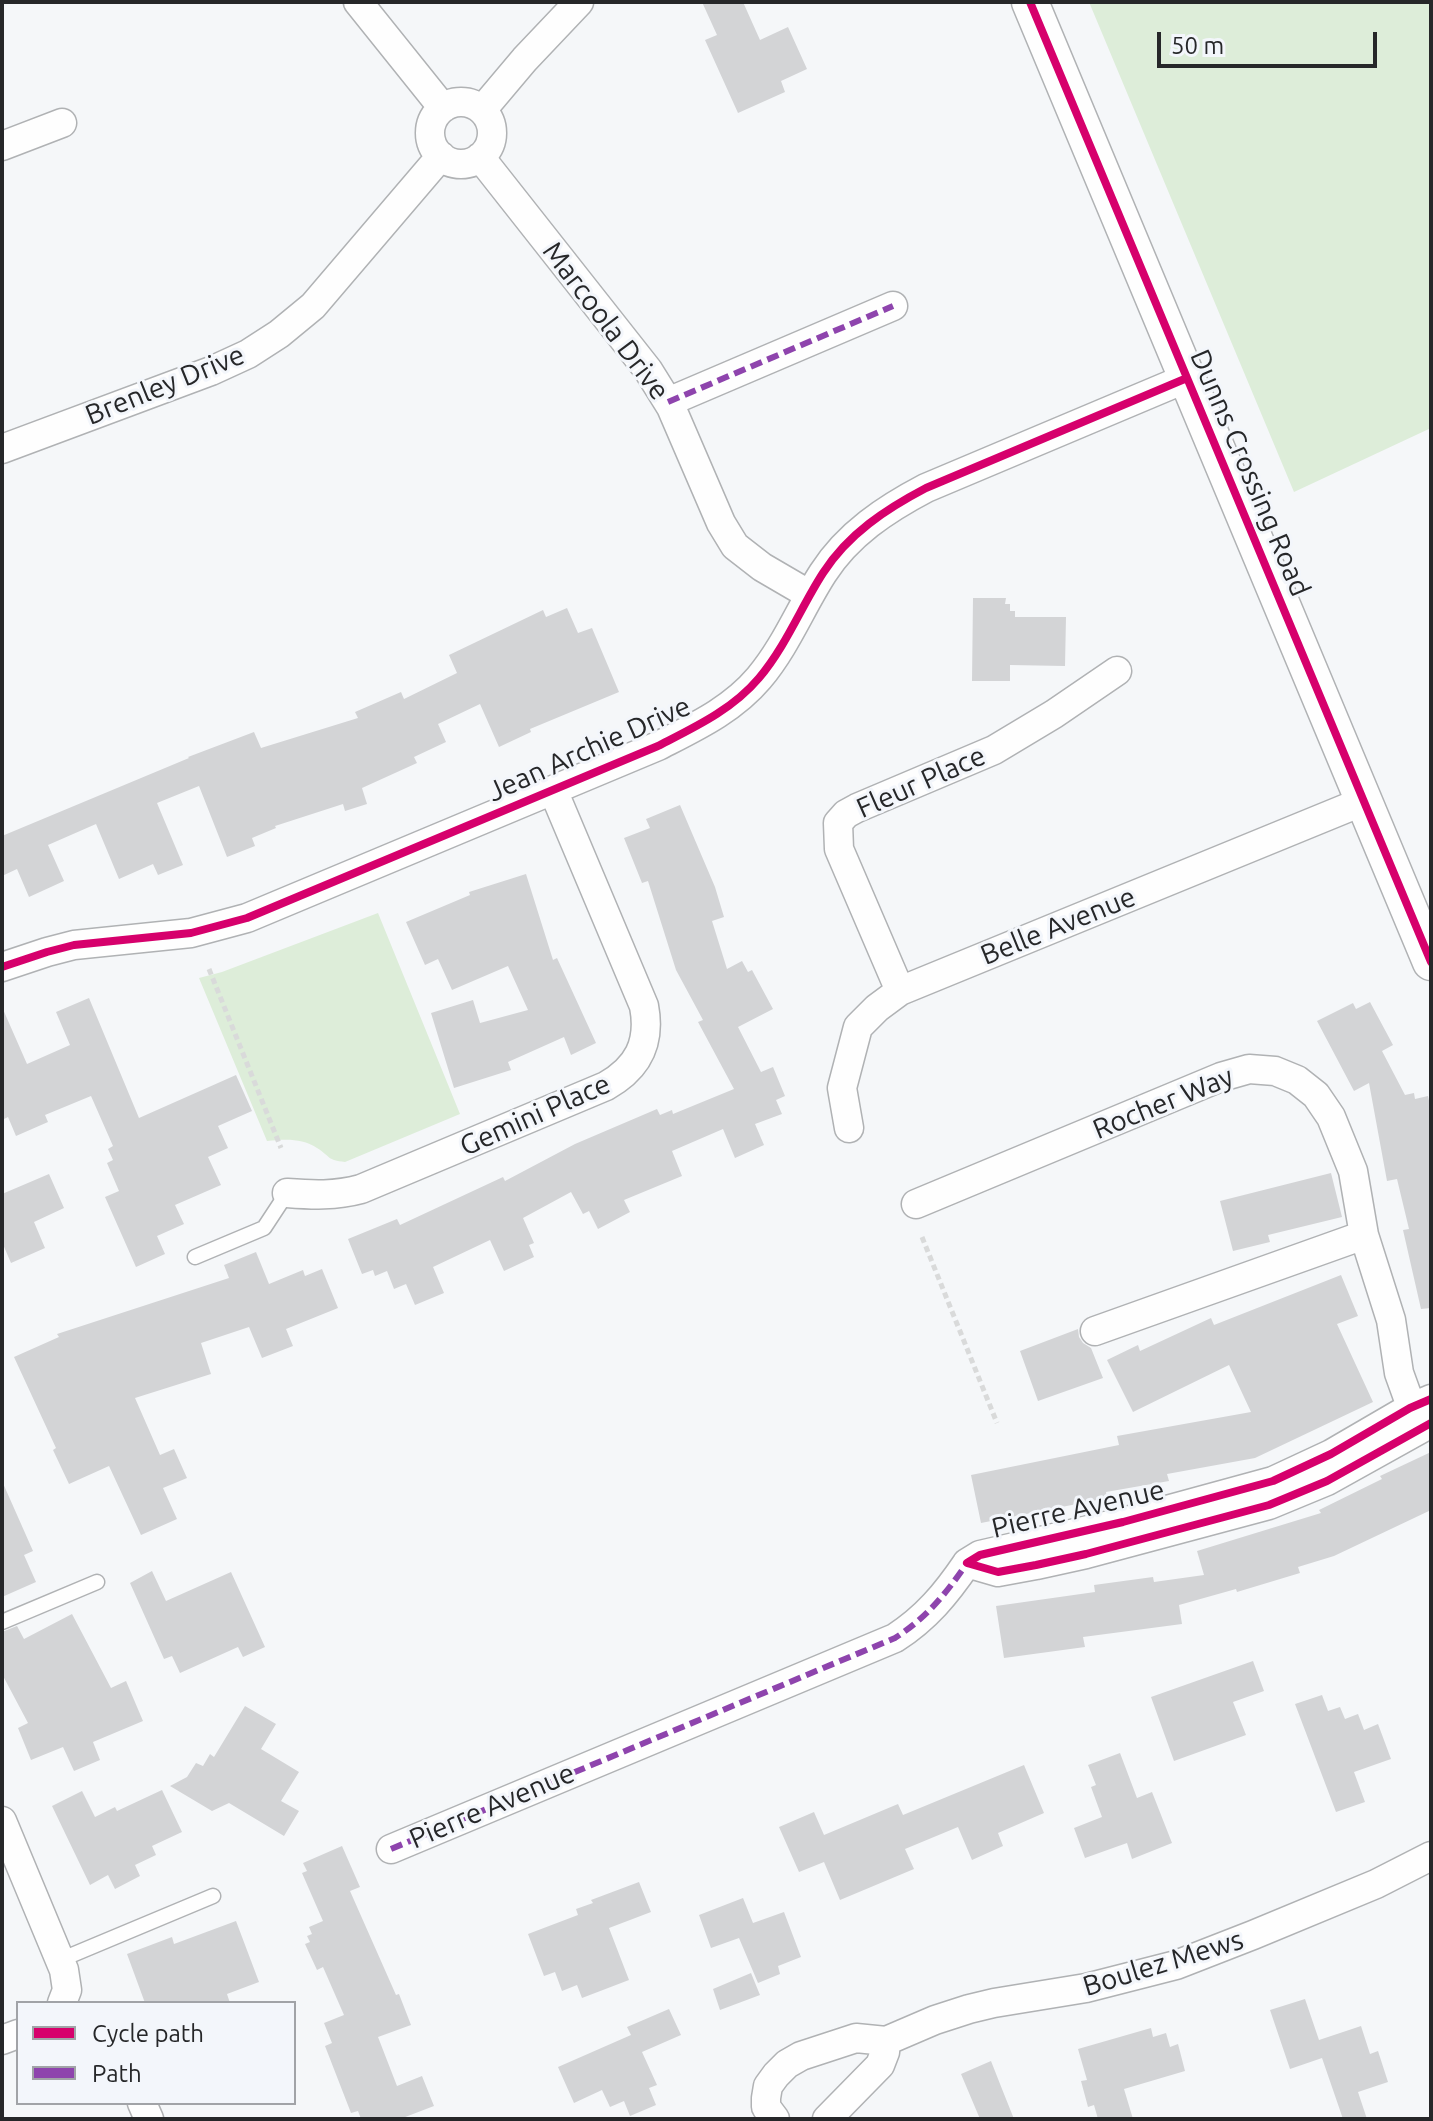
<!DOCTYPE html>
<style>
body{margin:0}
#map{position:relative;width:1433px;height:2121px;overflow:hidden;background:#f5f7f9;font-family:Ubuntu,sans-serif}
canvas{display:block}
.frame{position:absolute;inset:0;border:4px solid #262729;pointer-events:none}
.legend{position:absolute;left:16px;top:2001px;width:280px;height:104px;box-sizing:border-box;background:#f3f6fb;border:2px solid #a1a3a7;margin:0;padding:10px 14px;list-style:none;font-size:24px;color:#262729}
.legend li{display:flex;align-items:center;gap:16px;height:40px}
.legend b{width:40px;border:2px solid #a1a3a7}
.scale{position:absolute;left:1157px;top:32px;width:220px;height:36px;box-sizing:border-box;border:4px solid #262729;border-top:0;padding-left:10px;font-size:24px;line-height:28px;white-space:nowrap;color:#262729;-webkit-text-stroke:6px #f3f6fb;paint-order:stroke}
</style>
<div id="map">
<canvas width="1433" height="2121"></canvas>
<div class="frame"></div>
<ul class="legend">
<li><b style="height:10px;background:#d6006c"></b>Cycle path</li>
<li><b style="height:10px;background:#8e44ad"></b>Path</li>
</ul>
<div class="scale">50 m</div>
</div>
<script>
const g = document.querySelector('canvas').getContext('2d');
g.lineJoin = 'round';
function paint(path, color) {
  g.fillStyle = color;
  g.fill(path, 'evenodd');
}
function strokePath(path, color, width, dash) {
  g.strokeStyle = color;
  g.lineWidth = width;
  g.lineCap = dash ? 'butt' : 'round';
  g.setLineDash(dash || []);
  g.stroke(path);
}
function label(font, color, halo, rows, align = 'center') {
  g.font = font + ' Ubuntu,sans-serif';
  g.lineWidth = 6;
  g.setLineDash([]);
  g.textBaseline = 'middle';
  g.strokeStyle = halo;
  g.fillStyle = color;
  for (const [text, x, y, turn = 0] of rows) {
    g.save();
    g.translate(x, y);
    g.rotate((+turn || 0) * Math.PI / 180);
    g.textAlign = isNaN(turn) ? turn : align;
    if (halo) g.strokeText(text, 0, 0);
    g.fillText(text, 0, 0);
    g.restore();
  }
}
paint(new Path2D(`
 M1089 2H1431V428L1294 492Z
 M378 913 460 1114 345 1162C327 1160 331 1157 317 1148 302 1138 285 1139 267 1141L199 978 222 972Z`), '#ddedd9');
paint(new Path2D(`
 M702 2H743L760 40 788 27 807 69 781 81 785 92 738 113 705 40 717 35Z
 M973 598H1006L1005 604H1010V611H1015V617H1066L1065 666 1010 665V681H972Z
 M567 608 578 633 592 628 619 692 530 729 531 732 499 747 480 704 438 724 446 742 414 757 417 763 362 788 367 804 345 811 343 804 275 826 276 828 252 838 255 846 227 857 199 786 157 803 183 865 158 875 153 864 119 879 96 824 48 845 64 881 29 897 17 869 2 876V836L189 758 188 757 254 732 261 748 358 718 355 712 401 692 404 699 457 673 449 655 543 610 546 617Z
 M680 805 715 887 724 917 712 921 727 969 742 961 748 972 752 970 773 1009 738 1027 761 1072 773 1067 785 1096 776 1100 782 1114 755 1124 764 1145 735 1158 723 1129 672 1151 682 1176 624 1200 630 1212 598 1229 589 1211 583 1214 571 1192 523 1218 534 1243 529 1245 534 1257 504 1271 490 1240 433 1267 444 1293 415 1305 406 1284 394 1289 387 1271 375 1276 373 1270 362 1274 348 1239 397 1219 400 1225 503 1177 505 1181 575 1144 657 1109 660 1115 672 1110 673 1114 734 1089 698 1022 703 1020 676 970 648 881 642 883 624 838 650 828 646 819Z
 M526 874 553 960 557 958 596 1043 571 1055 564 1037 508 1062 511 1070 454 1088 431 1013 473 1000 480 1023 528 1010 508 966 452 990 438 959 425 965 406 922 470 895 469 892Z
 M89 998 139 1118 236 1075 252 1111 218 1126 228 1148 208 1157 221 1185 175 1205 184 1224 157 1236 165 1254 136 1267 105 1197 119 1191 107 1163 113 1160 108 1149 113 1146 91 1096 45 1115 48 1122 16 1136 8 1117 2 1120V1007L27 1064 70 1045 56 1012Z
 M1370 1002 1393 1045 1382 1051 1405 1095 1414 1093 1415 1099 1428 1096 1431 1110V1308L1421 1309 1403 1230 1409 1229 1397 1179 1387 1181 1369 1083 1354 1091 1317 1021 1353 1003 1356 1009Z
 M1331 1173 1342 1217 1268 1235 1270 1242 1233 1251 1220 1201Z
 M49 1174 64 1208 34 1222 45 1248 11 1263 2 1242V1194Z
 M256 1252 269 1284 303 1270 305 1276 322 1269 338 1308 286 1329 293 1346 262 1358 249 1327 201 1343 211 1374 135 1398 160 1455 174 1449 187 1478 163 1488 177 1519 141 1535 109 1466 69 1484 53 1450 56 1448 14 1357 59 1337 57 1334 229 1278 224 1265Z
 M1341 1275 1358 1316 1337 1324 1373 1402 1255 1458 1167 1474 1169 1481 1106 1492 1107 1498 981 1523 971 1475 1119 1445 1117 1436 1251 1412 1229 1365 1133 1412 1107 1360 1138 1345 1140 1351 1211 1318 1214 1325Z
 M1078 1329 1079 1337 1083 1343 1091 1348 1103 1378 1038 1401 1020 1351Z
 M1431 1452V1510L1334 1556 1298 1567 1300 1573 1237 1592 1236 1589 1179 1605 1182 1624 1083 1637 1085 1647 1004 1658 996 1606 1095 1592 1094 1585 1153 1577 1154 1582 1204 1575 1197 1551 1321 1513 1319 1510 1382 1479 1380 1476Z
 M2 1481 33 1551 24 1555 36 1582 2 1597Z
 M152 1571 166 1601 231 1572 265 1647 243 1657 238 1647 180 1673 172 1656 164 1659 130 1583Z
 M72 1614 111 1688 126 1681 143 1721 93 1742 100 1760 74 1771 63 1747 31 1760 18 1728 28 1723 2 1674V1632L17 1626 24 1639Z
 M1253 1661 1264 1691 1233 1702 1246 1735 1174 1761 1151 1697Z
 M1322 1695 1328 1711 1340 1707 1345 1719 1358 1714 1364 1730 1378 1724 1391 1759 1354 1772 1365 1802 1336 1812 1295 1704Z
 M245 1706 276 1724 261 1749 299 1772 281 1801 299 1811 284 1836 229 1803 212 1811 170 1786 187 1777 196 1763 203 1766 210 1754 214 1757Z
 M1120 1753 1137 1798 1152 1792 1172 1843 1132 1859 1127 1843 1085 1858 1074 1828 1102 1817 1091 1787 1096 1785 1088 1765Z
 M1024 1765 1044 1813 998 1833 1003 1846 972 1860 958 1827 905 1849 914 1869 840 1900 824 1862 799 1872 779 1827 814 1812 824 1835 898 1804 903 1815Z
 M162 1790 182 1832 152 1846 156 1855 135 1865 140 1876 115 1889 108 1875 90 1885 52 1806 82 1791 95 1817 115 1807 117 1811Z
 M342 1846 360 1887 350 1891 396 1995 399 1994 411 2025 378 2037 397 2086 422 2076 434 2106 400 2119H361L358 2111 351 2113 325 2046 332 2043 324 2023 344 2015 323 1967 317 1970 305 1944 310 1942 307 1936 312 1934 309 1927 323 1921 302 1873 307 1871 303 1863Z
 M639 1882 651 1912 609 1928 629 1980 582 1998 577 1985 562 1991 555 1972 544 1976 528 1934 578 1915 576 1909 593 1903 591 1900Z
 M743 1898 753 1923 784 1912 801 1957 778 1966 780 1974 758 1983 739 1938 711 1948 699 1915Z
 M236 1921 259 1982 227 1994 230 2003H145L127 1954 172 1937 174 1944Z
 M751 1973 760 1995 720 2010 713 1989Z
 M1305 1999 1319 2040 1361 2026 1370 2054 1378 2051 1388 2082 1358 2092 1367 2119H1343L1322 2058 1290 2069 1270 2010Z
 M669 2009 681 2035 642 2052 657 2085 649 2088 656 2105 630 2116 624 2101 610 2107 602 2090 574 2103 558 2067 631 2035 627 2027Z
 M1151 2028 1153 2037 1166 2033 1170 2047 1178 2044 1185 2071 1124 2089 1133 2119H1098L1094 2105 1088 2107 1081 2081 1087 2080 1078 2049Z
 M991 2061 1002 2089 1014 2119H980L961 2074Z`), '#d3d4d6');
const service = new Path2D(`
 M195 1257 264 1228 287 1193
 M2 1622 97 1582
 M60 1960 213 1896`);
const minor = new Path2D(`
 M358 2 443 108
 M430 133a31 31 0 1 1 62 0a31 31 0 1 1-62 0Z
 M482 110 525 59 579 2
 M2 146 62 123
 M480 157 648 370 671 407 721 523 735 546 762 567 810 595
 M668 402 893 306
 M2 449 211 371 248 354 279 334 313 306 441 156
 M2 967 47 952 74 945 191 933 247 918 658 746C695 727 732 710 759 678 786 646 801 607 823 573 848 534 886 509 926 488L1187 378
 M900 991 839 849 838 823 846 814 857 808 994 750 1054 714 1117 671
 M849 1128 842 1088 858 1027 877 1008 900 991 1364 801
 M287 1193C313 1195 335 1196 361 1189L606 1086C638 1068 651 1043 644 1006L553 790
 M916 1204 1221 1077 1249 1069 1275 1071 1297 1080 1316 1095 1331 1117 1353 1171 1364 1235 1391 1320 1399 1373 1417 1423
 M1095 1331 1364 1235
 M1431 1399 1410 1408 1331 1454 1273 1481 1123 1522 980 1555 967 1563 998 1572 1036 1565 1086 1554 1269 1505 1327 1481 1431 1423
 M2 1821 64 1970 67 1990 62 2003
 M391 1849 895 1638C926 1618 946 1594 967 1563
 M2 2040 18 2034
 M142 2103 149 2119
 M775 2119 766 2107V2098L768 2086 776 2075 787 2064 801 2056 856 2038 886 2041 935 2020 969 2009 994 2003 1086 1988 1176 1965 1253 1935 1376 1884 1431 1856
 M827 2119 880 2065 885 2052 886 2041`);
const tertiary = new Path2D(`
 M1030 2 1431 962`);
strokePath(service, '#b0b2b4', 17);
strokePath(minor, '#b0b2b4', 31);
strokePath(tertiary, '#b0b2b4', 39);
strokePath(new Path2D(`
 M209 969 281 1148
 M922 1237 997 1423`), '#d9dada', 5, [6, 4]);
strokePath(service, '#fefefe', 14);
strokePath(minor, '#fefefe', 28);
strokePath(tertiary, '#fefefe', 36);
strokePath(new Path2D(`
 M668 402 893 306
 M391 1849 895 1638C926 1618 946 1594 967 1563`), '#8e44ad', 6, [12, 6]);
strokePath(new Path2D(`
 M1030 2 1431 962
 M2 967 47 952 74 945 191 933 247 918 658 746C695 727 732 710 759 678 786 646 801 607 823 573 848 534 886 509 926 488L1187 378
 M1431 1399 1410 1408 1331 1454 1273 1481 1123 1522 980 1555 967 1563 998 1572 1036 1565 1086 1554 1269 1505 1327 1481 1431 1423`), '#d6006c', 8);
label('28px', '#262729', '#f3f6fb', [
 ["Marcoola Drive",606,321,53],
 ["Brenley Drive",165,385,-22],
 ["Dunns Crossing Road",1250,473,67],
 ["Jean Archie Drive",589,749,-24],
 ["Fleur Place",921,782,-24],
 ["Belle Avenue",1058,926,-22],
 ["Rocher Way",1163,1103,-22],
 ["Gemini Place",535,1115,-24],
 ["Pierre Avenue",1078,1509,-13],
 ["Pierre Avenue",492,1806,-23],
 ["Boulez Mews",1163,1963,-17]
]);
</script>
